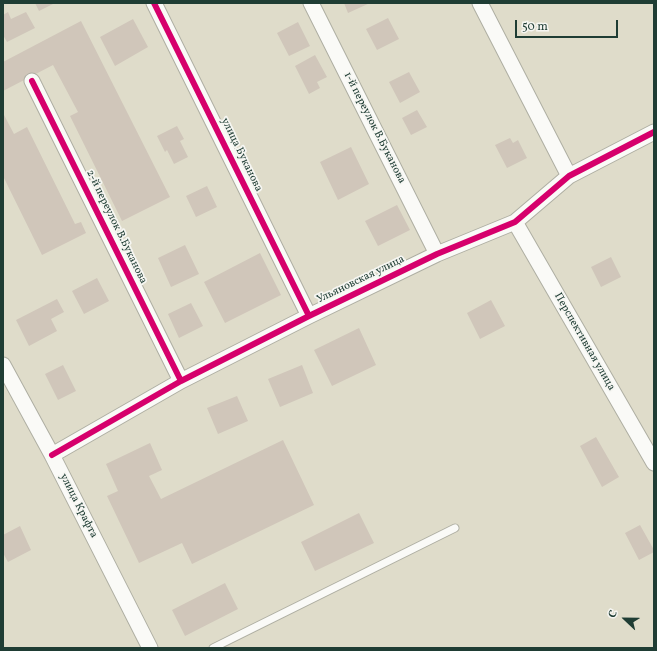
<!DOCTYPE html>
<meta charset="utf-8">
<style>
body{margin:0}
#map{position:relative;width:657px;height:651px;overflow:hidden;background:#dfdcca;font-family:Vollkorn,serif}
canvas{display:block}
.frame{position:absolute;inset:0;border:4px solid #1f3d34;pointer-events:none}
.north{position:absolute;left:605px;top:599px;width:40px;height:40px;-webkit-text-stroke:3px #f6f6f2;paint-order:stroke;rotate:292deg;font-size:11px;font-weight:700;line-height:16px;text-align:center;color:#1f3d34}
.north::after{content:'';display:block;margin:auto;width:14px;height:18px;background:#1f3d34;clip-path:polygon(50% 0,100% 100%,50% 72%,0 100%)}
.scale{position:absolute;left:515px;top:20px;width:103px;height:18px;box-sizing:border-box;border:2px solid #1f3d34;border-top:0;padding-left:5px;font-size:12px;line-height:14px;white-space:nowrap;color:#1f3d34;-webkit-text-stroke:3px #f6f6f2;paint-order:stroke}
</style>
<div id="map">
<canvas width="657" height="651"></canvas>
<div class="frame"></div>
<div class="north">С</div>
<div class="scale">50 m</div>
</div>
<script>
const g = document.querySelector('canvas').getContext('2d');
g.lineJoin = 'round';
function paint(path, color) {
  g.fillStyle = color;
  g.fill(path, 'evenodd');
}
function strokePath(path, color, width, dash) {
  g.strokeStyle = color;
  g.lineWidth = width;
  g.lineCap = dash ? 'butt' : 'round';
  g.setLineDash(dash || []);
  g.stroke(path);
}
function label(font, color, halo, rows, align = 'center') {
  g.font = font + ' Vollkorn,serif';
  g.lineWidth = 3.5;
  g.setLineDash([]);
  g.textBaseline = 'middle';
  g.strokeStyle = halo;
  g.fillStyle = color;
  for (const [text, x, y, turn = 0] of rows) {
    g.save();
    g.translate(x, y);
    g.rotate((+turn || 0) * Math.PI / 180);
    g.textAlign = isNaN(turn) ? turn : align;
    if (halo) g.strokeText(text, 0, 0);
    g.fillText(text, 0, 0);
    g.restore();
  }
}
paint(new Path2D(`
 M35 3H55L39 11Z
 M344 3H370L348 13Z
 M8 12 11 19 26 12 35 28 7 42 3 35V15Z
 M388 18 399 39 377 50 366 29Z
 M133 19 148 47 115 66 100 37Z
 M81 21 170 197 122 221 70 116 78 112 53 65 3 91V62Z
 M298 22 310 46 289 56 277 33Z
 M315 55 327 77 317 82 320 88 309 94 295 66Z
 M409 72 420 92 400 103 389 82Z
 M417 110 427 127 411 135 402 118Z
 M3 113 14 134 27 127 75 224 81 222 86 233 42 255 3 176Z
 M177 126 184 139 180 141 188 157 174 164 167 150 165 152 157 136Z
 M510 138 513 143 518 140 527 158 507 168 495 145Z
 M351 147 369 184 338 200 320 162Z
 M207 186 217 207 196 217 186 196Z
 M397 205 410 230 378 246 365 221Z
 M185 245 199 274 171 287 158 258Z
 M260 253 281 295 225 323 204 282Z
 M611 257 621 277 601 287 591 267Z
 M97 278 109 301 84 314 72 291Z
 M57 299 64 312 51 319 57 331 29 346 16 320Z
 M491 300 505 326 480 339 467 313Z
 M191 303 203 326 179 338 168 314Z
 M359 328 376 365 332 386 314 350Z
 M63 365 76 391 58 400 45 374Z
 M302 365 313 393 280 407 268 379Z
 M237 396 248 421 218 434 207 408Z
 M596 437 619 477 602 487 580 446Z
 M283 440 314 505 192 564 182 543 139 563 107 496 118 491 106 464 150 443 162 470 149 476 161 499Z
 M359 513 374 543 315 571 301 542Z
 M640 525 654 550V552L639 560 625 533Z
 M20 526 31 550 8 562 3 553V535Z
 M225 583 238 609 185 636 172 610Z`), '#d0c6ba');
const service = new Path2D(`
 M213 648 455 528`);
const minor = new Path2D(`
 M154 3 309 316
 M311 3 437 254
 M480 3 569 176
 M32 81 181 381
 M515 222 654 463
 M3 365 52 455 150 648
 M52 455 181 381 309 316 437 254 515 222 569 176 654 132`);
strokePath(service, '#aeaea2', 9);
strokePath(minor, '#aeaea2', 17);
strokePath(service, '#fafaf7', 7);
strokePath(minor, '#fafaf7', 15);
strokePath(new Path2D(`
 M154 3 309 316
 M32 81 181 381
 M52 455 181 381 309 316 437 254 515 222 569 176 654 132`), '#d6006c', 6);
label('11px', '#1f3d34', '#f6f6f2', [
 ["1-й переулок В.Буканова",374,128,63],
 ["улица Буканова",241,155,64],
 ["2-й переулок В.Буканова",116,227,64],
 ["Ульяновская улица",361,280,-26],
 ["Перспективная улица",584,342,60],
 ["улица Крафта",78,506,63]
]);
</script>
